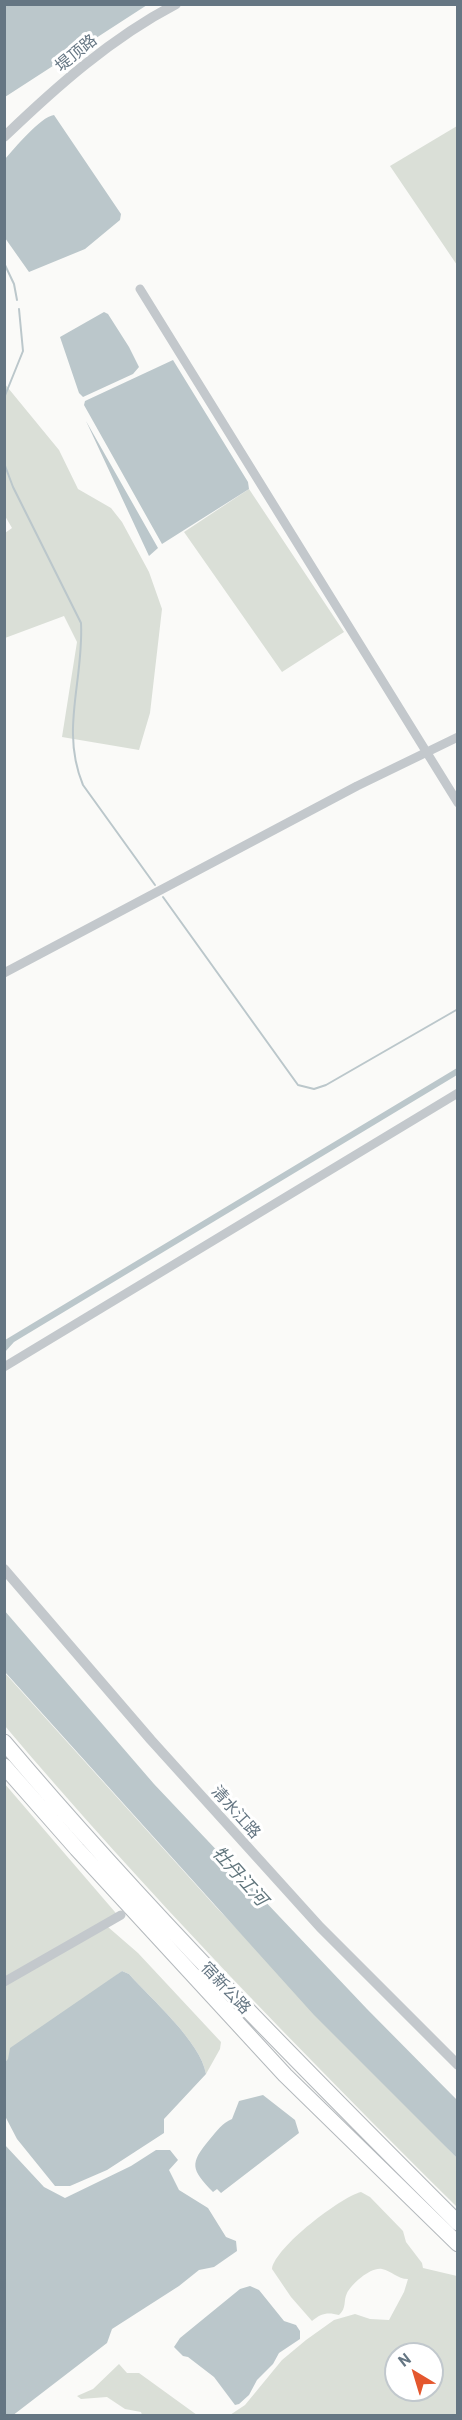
<!DOCTYPE html>
<meta charset="utf-8">
<style>
body{margin:0}
#map{position:relative;width:462px;height:2420px;overflow:hidden;background:#fafaf8;font-family:Barlow,sans-serif}
canvas{display:block}
.frame{position:absolute;inset:0;border:6px solid #657683;pointer-events:none}
.north{position:absolute;left:384px;top:2342px;width:60px;height:60px;box-sizing:border-box;background:#fff;border:2px solid #c1c8cd;border-radius:50%;rotate:322deg;font-size:16px;font-weight:700;line-height:24px;text-align:center;color:#657683}
.north::after{content:'';display:block;margin:auto;width:21px;height:27px;background:#e4572e;clip-path:polygon(50% 0,100% 100%,50% 72%,0 100%)}
</style>
<div id="map">
<canvas width="462" height="2420"></canvas>
<div class="frame"></div>
<div class="north">N</div>
</div>
<script>
const g = document.querySelector('canvas').getContext('2d');
g.lineJoin = 'round';
function paint(path, color) {
  g.fillStyle = color;
  g.fill(path, 'evenodd');
}
function strokePath(path, color, width, dash) {
  g.strokeStyle = color;
  g.lineWidth = width;
  g.lineCap = dash ? 'butt' : 'round';
  g.setLineDash(dash || []);
  g.stroke(path);
}
function label(font, color, halo, rows, align = 'center') {
  g.font = font + ' Barlow,"Noto Sans SC",sans-serif';
  g.lineWidth = 6;
  g.setLineDash([]);
  g.textBaseline = 'middle';
  g.strokeStyle = halo;
  g.fillStyle = color;
  for (const [text, x, y, turn = 0] of rows) {
    g.save();
    g.translate(x, y);
    g.rotate((+turn || 0) * Math.PI / 180);
    g.textAlign = isNaN(turn) ? turn : align;
    if (halo) g.strokeText(text, 0, 0);
    g.fillText(text, 0, 0);
    g.restore();
  }
}
paint(new Path2D(`
 M457 126V265L390 166Z
 M4 383 59 450 78 489 111 508 122 522 149 572 162 609 150 713 139 750 62 737 77 642 64 616 5 638V533L12 528 5 516Z
 M249 489 344 632 282 672 184 532Z
 M4 1672 216 1907 457 2158V2207C301 2052 147 1894 5 1726Z
 M4 1783 121 1919 108 1927 138 1953 221 2042 220 2049 206 2074C201 2042 151 1999 129 1974L122 1971 5 2062Z
 M361 2192 370 2197 403 2231 406 2242 422 2263 423 2268 457 2276V2415H230L245 2405 282 2360 306 2340 334 2320 355 2314 370 2319 389 2320 404 2292 408 2279C397 2279 392 2271 382 2269 370 2267 352 2284 347 2293 343 2301 347 2308 339 2315 328 2312 321 2313 312 2321L291 2297 272 2269C275 2247 341 2197 361 2192ZM396 2354H432V2390H396Z
 M119 2364 127 2373H139L197 2415H142L141 2412 125 2409 107 2397 81 2399 77 2396 93 2389Z`), '#dadfd7');
paint(new Path2D(`
 M5 4H147V5L5 97Z
 M54 115 121 214 120 220 85 249 29 272 5 238 6 171 5 159C15 148 40 117 54 115Z
 M104 312 108 314 129 347 139 367 133 374 83 397 79 393 60 337Z
 M173 360 248 482 249 489 162 544 84 405 85 401Z
 M86 421 158 548 149 556Z
 M457 1068V1075L14 1342 5 1352V1340Z
 M4 1610 154 1784 367 2009 457 2100V2158L314 2015 5 1672Z
 M122 1971 129 1974C151 1999 201 2042 206 2074L164 2119V2133L107 2170 70 2186H55L17 2139 5 2116V2062L8 2059 10 2048Z
 M263 2095 295 2120 299 2133 221 2193 217 2189 213 2192C191 2169 189 2164 210 2139 217 2131 222 2123 232 2119L239 2101Z
 M5 2145 44 2187 65 2198 131 2166 156 2150H170L178 2160 169 2170 179 2190 208 2208 226 2237 236 2241 237 2251 214 2267 199 2270 179 2286 112 2329 107 2343 12 2416 4 2415Z
 M250 2286 259 2290 284 2321 296 2325 300 2331V2339L279 2353 273 2364 257 2380 249 2395 239 2404 235 2405 214 2377 188 2357 183 2356 174 2347 180 2338 240 2289Z`), '#bbc7cb');
strokePath(new Path2D(`
 M4 263 14 284 17 300
 M4 398 23 351 19 309
 M4 463 13 487 81 623C84 680 60 730 83 785L155 885
 M163 897 298 1085 314 1089 326 1085 458 1009`), '#bbc7cb', 2);
const trunk = new Path2D(`
 M4 1742C147 1911 302 2067 458 2223
 M4 1766 77 1849 285 2075 458 2244`);
strokePath(trunk, '#b4b9bd', 17);
strokePath(new Path2D(`
 M140 289 458 803
 M4 973 357 786 458 737
 M4 1367 458 1093
 M4 1982 121 1915`), '#c3c8cc', 9);
strokePath(new Path2D(`
 M4 137C56 87 111 38 176 4
 M4 1569 151 1740 320 1927 458 2065`), '#c3c8cc', 10);
strokePath(trunk, '#fff', 15);
label('16px', '#657683', '#fff', [
 ["堤顶路",76,53,-39],
 ["清水江路",236,1812,48],
 ["宿新公路",226,1988,47]
]);
label('italic 18px', '#60757c', '#fff', [
 ["牡丹江河",240,1876,48]
]);
</script>
